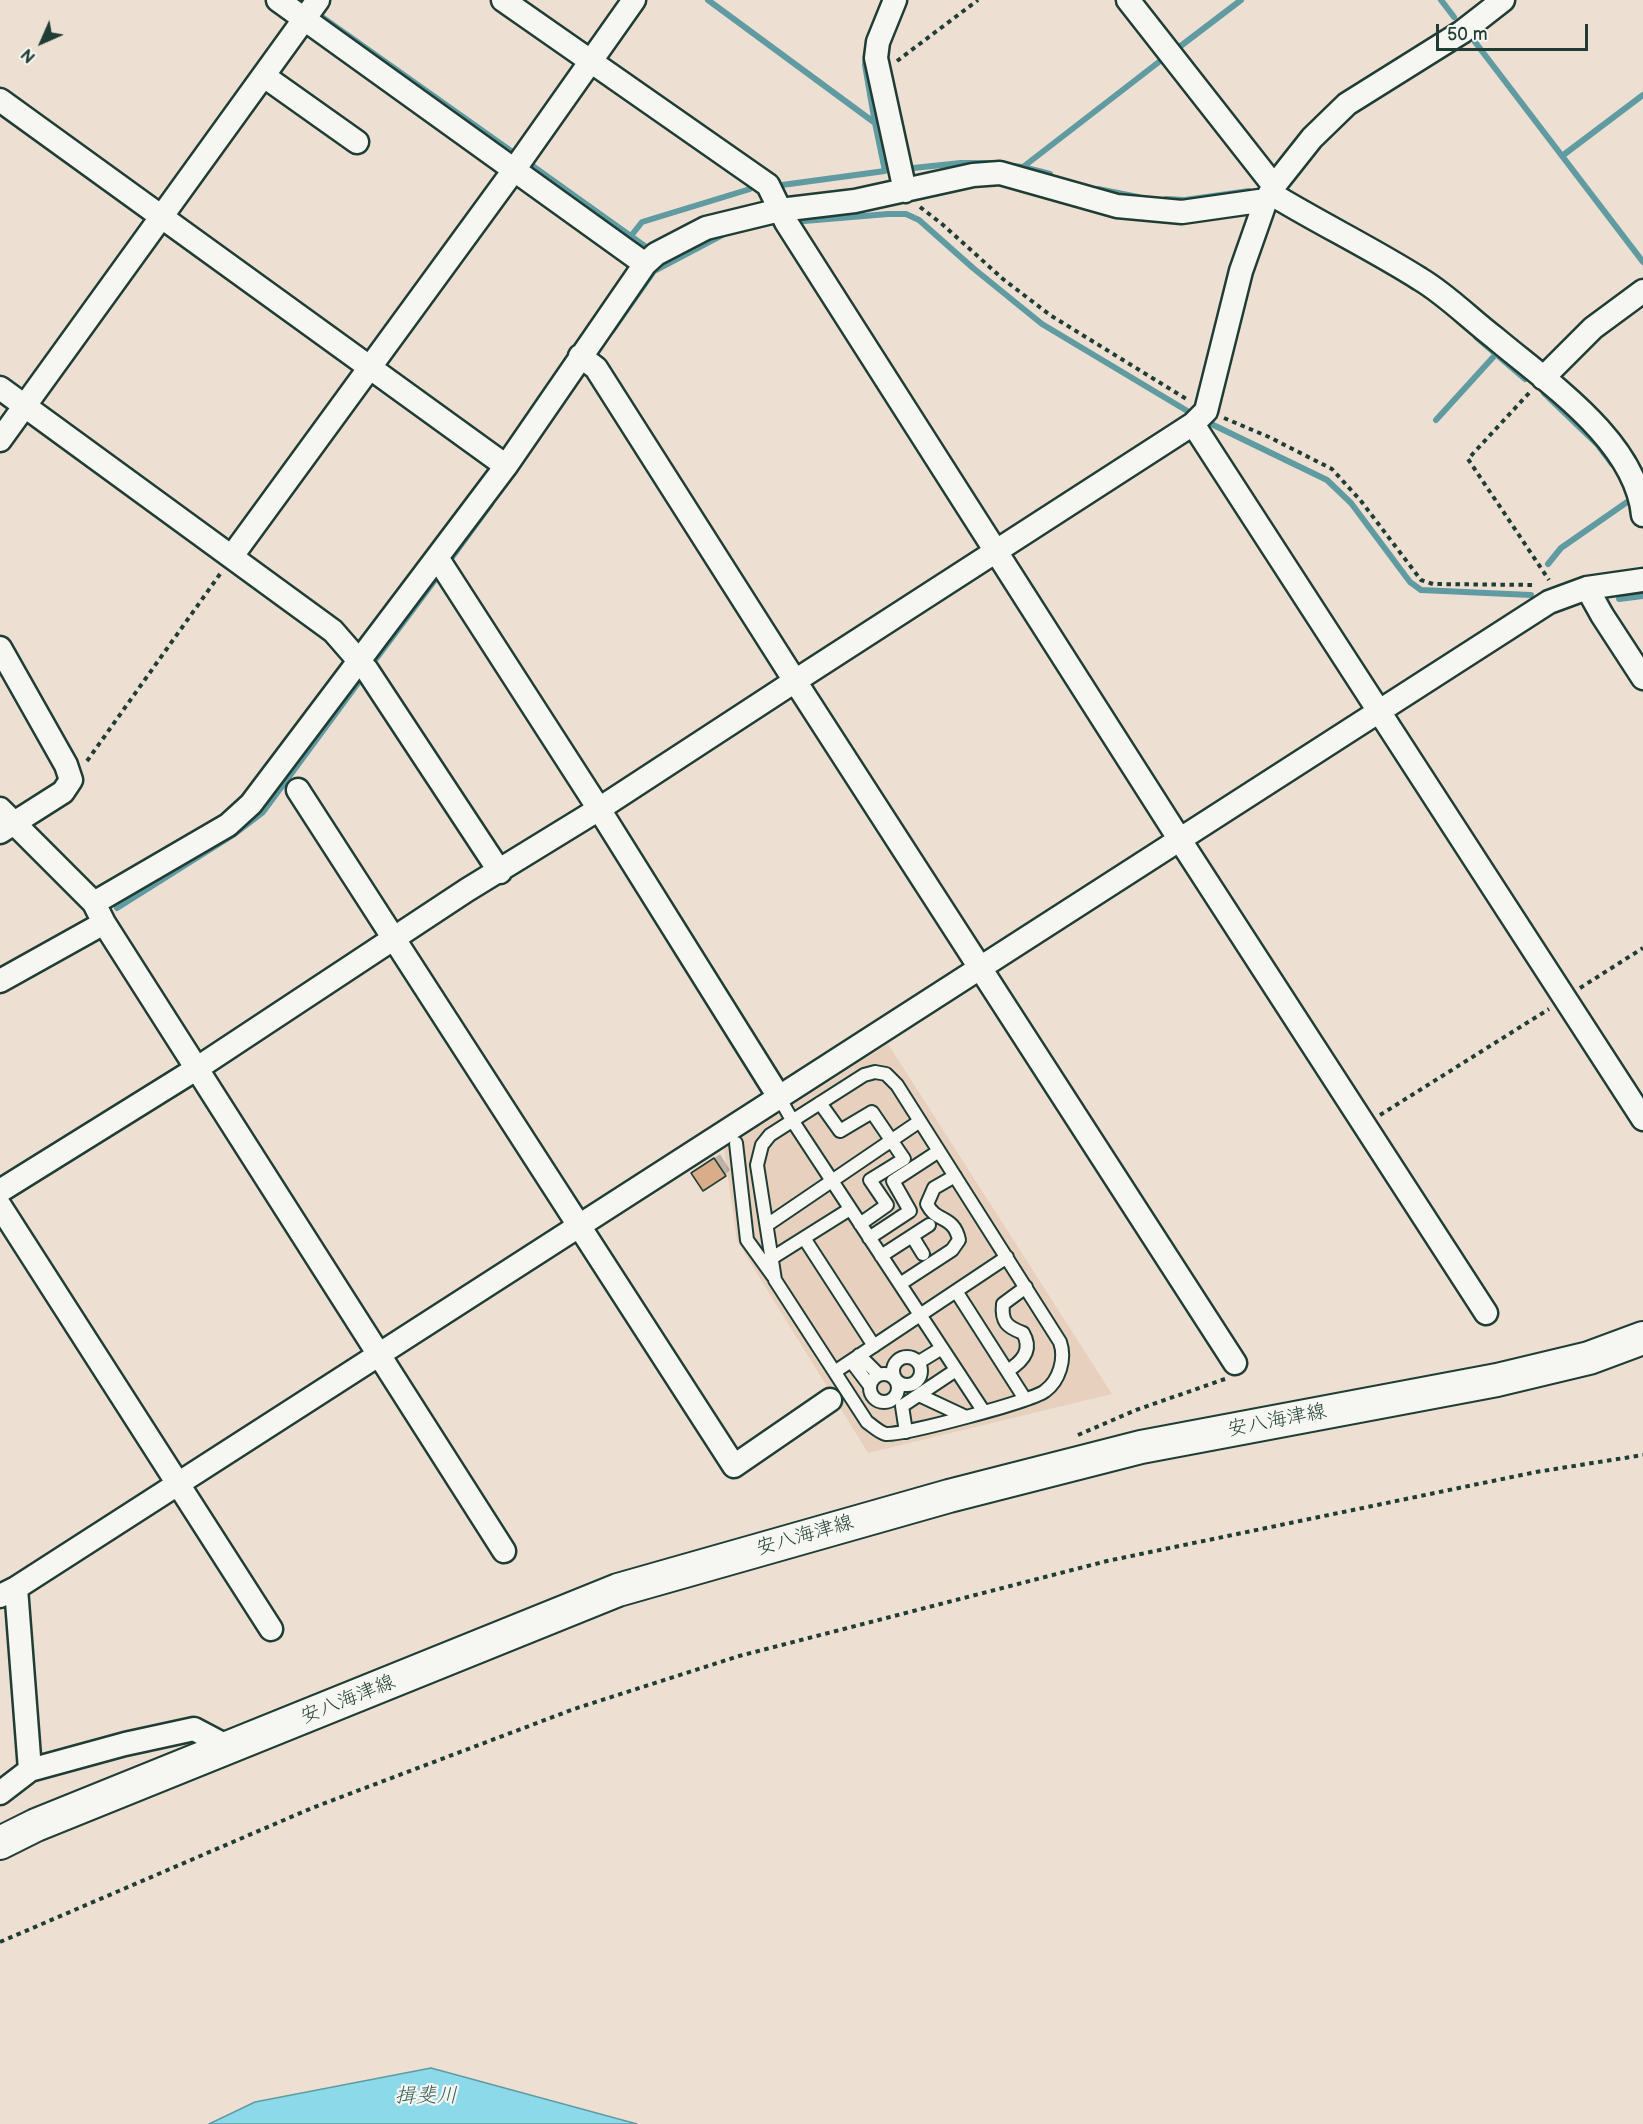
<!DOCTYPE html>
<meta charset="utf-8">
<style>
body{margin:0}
#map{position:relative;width:1643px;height:2124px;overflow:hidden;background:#ede0d3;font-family:"Balsamiq Sans",sans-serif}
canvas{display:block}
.north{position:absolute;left:12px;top:12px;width:60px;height:60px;-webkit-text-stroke:4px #f6f6f2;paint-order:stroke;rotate:225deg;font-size:16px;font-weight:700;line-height:24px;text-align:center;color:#1f3d34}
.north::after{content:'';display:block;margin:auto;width:21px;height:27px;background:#1f3d34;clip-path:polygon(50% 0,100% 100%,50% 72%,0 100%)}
.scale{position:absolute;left:1436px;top:24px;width:152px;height:27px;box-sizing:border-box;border:3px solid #1f3d34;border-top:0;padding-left:8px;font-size:18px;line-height:21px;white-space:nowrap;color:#1f3d34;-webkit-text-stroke:4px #f6f6f2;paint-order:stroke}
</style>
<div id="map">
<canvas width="1643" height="2124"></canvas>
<div class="north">N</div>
<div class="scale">50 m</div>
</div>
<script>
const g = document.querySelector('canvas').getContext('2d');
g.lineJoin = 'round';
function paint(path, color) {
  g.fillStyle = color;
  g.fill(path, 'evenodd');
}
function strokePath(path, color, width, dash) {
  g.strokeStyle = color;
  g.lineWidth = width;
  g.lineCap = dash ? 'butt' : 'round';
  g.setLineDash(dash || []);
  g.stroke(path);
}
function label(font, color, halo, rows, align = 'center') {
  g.font = font + ' "Balsamiq Sans","Klee One",sans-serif';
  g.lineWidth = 4.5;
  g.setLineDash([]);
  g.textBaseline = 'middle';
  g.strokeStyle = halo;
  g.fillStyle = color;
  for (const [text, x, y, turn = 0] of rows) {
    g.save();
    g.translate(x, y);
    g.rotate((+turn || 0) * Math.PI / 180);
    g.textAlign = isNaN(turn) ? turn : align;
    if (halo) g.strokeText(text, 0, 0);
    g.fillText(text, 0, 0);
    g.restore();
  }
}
paint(new Path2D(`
 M888 1044 1112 1394 868 1453 737 1241 724 1149Z`), '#e7d0bd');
const water = new Path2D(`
 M431 2068 637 2124H209L255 2102Z`);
paint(water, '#8bd9e9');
strokePath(water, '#609ba1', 1.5);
paint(new Path2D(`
 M720 1154 730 1170 725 1175 693 1173Z`), '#0003');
strokePath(new Path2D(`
 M298 0 518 156
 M708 0 875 123 865 65 866 53
 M1441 0 1454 17
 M1475 42 1643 262
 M1178 48 1241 0
 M1562 156 1643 95
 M527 162 653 252
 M1012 166 1023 167 1164 58
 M1023 167 1050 174
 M913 168 961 163H996
 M782 185 885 171 875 123
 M1098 189 1138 197
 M1166 199 1185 200 1249 191
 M792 222 888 214H906L919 220 973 268 1042 324 1194 415
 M631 236 642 222 750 189
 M612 331 654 271 726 233
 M1476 337 1525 379
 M1544 393 1597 444 1612 464
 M1203 420 1327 480 1351 503 1410 582 1421 590 1531 595
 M1436 420 1496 354
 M447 564 491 504
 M1548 564 1561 548 1630 500 1629 497
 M1619 599 1643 596
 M370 667 441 572
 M117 908 233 835 263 812 364 675`), '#609ba1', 6);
const building = new Path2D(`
 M714 1158 726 1176 703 1191 691 1173Z`);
paint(building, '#d9ac8a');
strokePath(building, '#1f3d34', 1.5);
const lane = new Path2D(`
 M875 1072 886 1074 897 1085 1060 1342C1066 1359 1059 1381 1045 1391 1033 1401 904 1435 886 1434 880 1433 873 1426 867 1422L775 1280 757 1165 762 1145 770 1135 864 1075Z
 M779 1097 792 1120 984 1412
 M820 1103 840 1131 872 1112 904 1159 870 1180 887 1205 860 1224
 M736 1143 747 1240 773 1276
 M767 1225 920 1121
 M912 1236 923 1254
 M804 1238 874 1346
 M869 1238 910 1211 893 1181 939 1151
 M881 1256 929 1225
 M772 1258 850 1209
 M900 1284 952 1250 959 1240C954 1215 936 1223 927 1204L934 1188 955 1176
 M956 1291 1025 1399
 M859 1355 878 1374
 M893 1371a14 14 0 1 1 28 0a14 14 0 1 1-28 0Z
 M851 1361 870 1386
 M919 1362 942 1348
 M836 1371 1007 1257
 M1007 1371C1022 1362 1033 1350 1023 1333 1007 1327 1001 1322 1003 1304L1026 1287
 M870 1388a14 14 0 1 1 28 0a14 14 0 1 1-28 0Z
 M919 1395 966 1417
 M906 1432 902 1406 956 1370`);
const street = new Path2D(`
 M278 0 645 264
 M503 0 768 185 786 222 1180 840 1486 1313
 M895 0 878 42 876 58 905 191
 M1128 0 1274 186
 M264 76 357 142
 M0 100 506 466
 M1270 193C1319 223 1371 248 1420 279 1447 295 1470 319 1495 338 1547 382 1636 441 1643 515
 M580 356 596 368 795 681 1235 1363
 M1543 378 1593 328 1643 291
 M0 388 333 631 367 670 500 872
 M1193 424 1643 1119
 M0 440 318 0
 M232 556 514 170 634 0
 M438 559 599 809 779 1097
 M1587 588 1602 615 1643 678
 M0 648 66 765 71 780 63 792 0 832
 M298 790 734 1466 830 1400
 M0 809 94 903 104 923C236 1133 372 1341 504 1551
 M94 903 228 825 251 804 506 466 645 264 656 254 706 228 780 210 855 201 973 175 1000 173 1117 206 1182 212 1266 200
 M0 981 104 923
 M0 1191 196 1069 467 890 599 809 795 681 1193 424 1206 411 1241 271 1266 200 1274 186 1312 138 1347 104 1462 32 1503 0
 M0 1206 271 1629
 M0 1596 16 1588 1549 602 1587 588 1643 580
 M30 1770 125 1744 194 1729 230 1748
 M0 1793 30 1770 16 1588`);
const secondary = new Path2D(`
 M0 1843 36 1825 618 1590 949 1496 1141 1447 1497 1380 1589 1358 1643 1338`);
strokePath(lane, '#1f3d34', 16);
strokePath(street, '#1f3d34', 27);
strokePath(secondary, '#1f3d34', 36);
strokePath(new Path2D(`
 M897 61 978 0
 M920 207 942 224 1003 279 1050 315 1188 400
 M1529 393 1468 459 1549 580
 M1224 418 1269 437 1332 469 1361 501 1421 580 1433 584 1536 585
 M87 761 220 574
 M1580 988 1643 948
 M1380 1115 1549 1009
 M1078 1435 1136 1410 1225 1379
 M0 1942 312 1808 574 1709 739 1656 1107 1561 1536 1472 1643 1455`), '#1f3d34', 4, [4.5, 4.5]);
strokePath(lane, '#f6f6f2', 12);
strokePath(street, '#f6f6f2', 22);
strokePath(secondary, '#f6f6f2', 32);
label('20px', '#1f3d34', '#f6f6f2', [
 ["安八海津線",1277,1421,-11],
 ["安八海津線",805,1536,-16],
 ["安八海津線",348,1700,-22]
]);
label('italic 21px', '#355c58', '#f6f6f2', [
 ["揖斐川",426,2097]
]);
</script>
